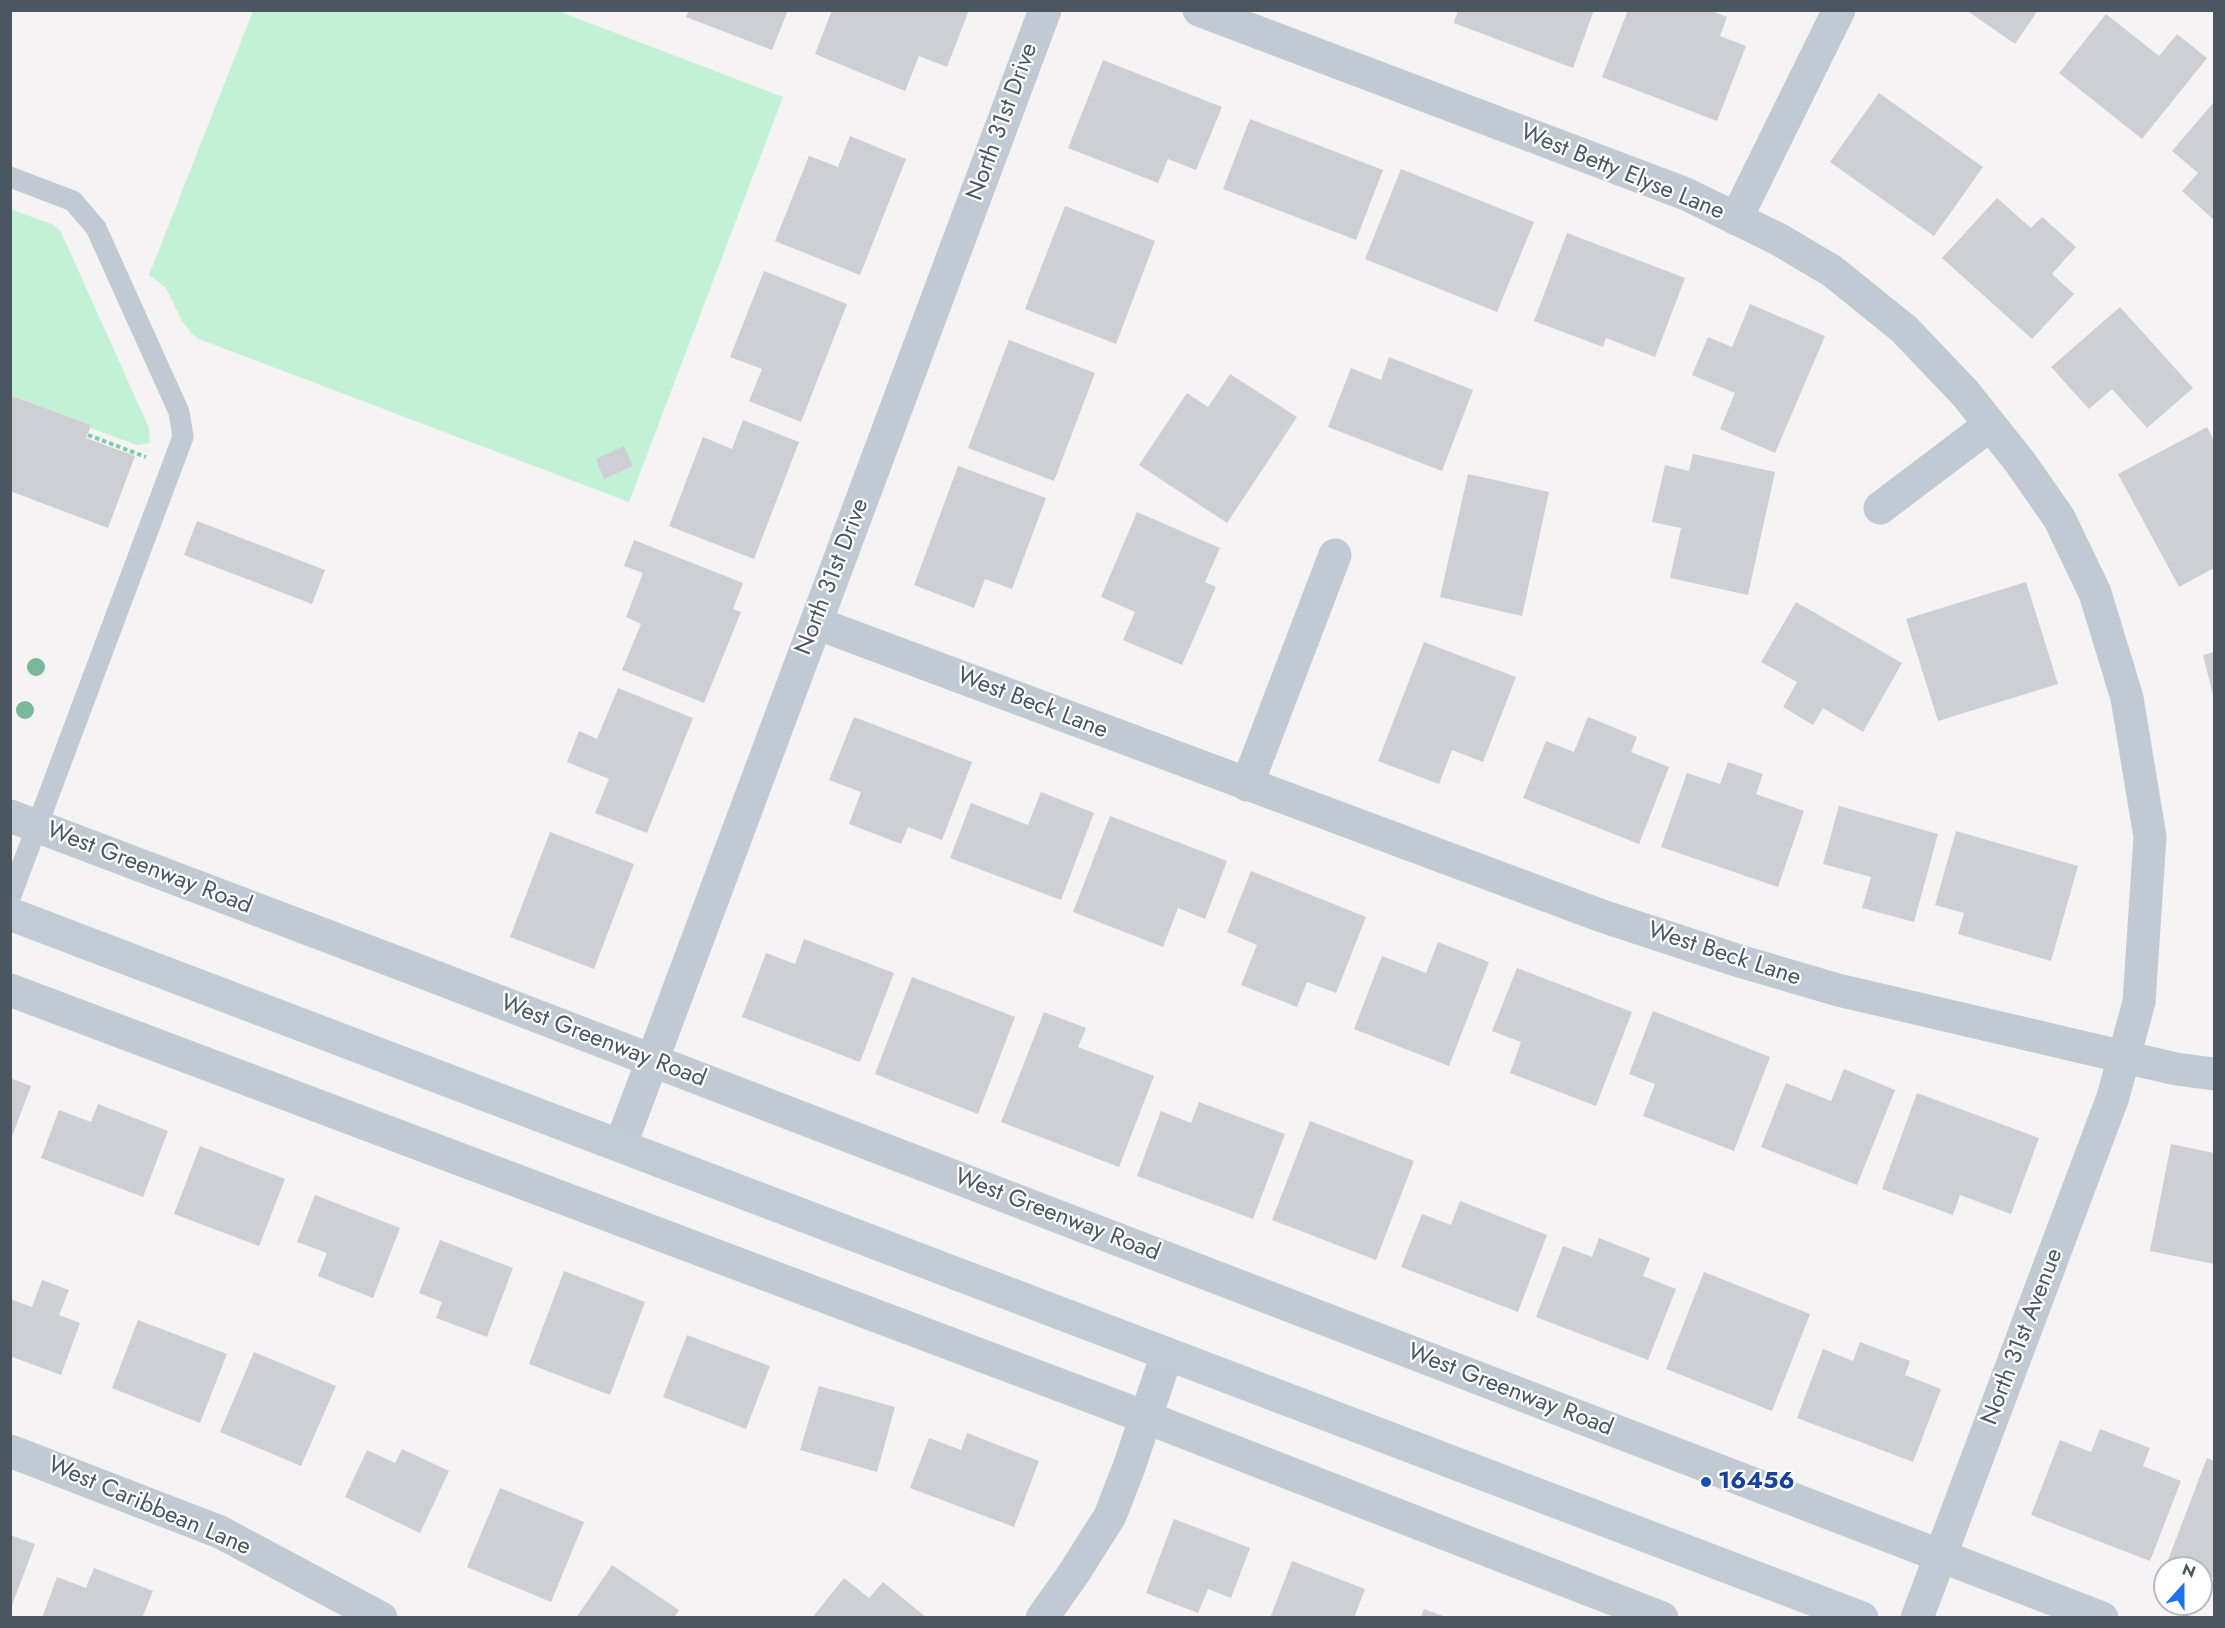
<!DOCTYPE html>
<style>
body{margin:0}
#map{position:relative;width:2225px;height:1628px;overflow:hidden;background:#f5f3f3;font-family:Jost,sans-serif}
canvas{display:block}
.frame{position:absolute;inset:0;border:12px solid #4a5661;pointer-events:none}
.north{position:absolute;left:2153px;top:1556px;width:60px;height:60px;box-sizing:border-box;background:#fff;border:2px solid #b7bbc0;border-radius:50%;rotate:21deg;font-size:16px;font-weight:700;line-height:24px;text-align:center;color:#4a5661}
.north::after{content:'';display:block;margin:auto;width:21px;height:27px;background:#1a73e8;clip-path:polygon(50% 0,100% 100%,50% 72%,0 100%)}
</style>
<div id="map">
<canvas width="2225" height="1628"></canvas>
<div class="frame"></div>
<div class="north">N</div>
</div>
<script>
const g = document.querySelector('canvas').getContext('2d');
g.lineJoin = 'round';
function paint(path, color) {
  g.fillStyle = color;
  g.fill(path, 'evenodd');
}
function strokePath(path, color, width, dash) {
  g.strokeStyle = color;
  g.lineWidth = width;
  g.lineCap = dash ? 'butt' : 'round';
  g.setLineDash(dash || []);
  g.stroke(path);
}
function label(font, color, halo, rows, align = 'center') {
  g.font = font + ' Jost,sans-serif';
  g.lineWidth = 4.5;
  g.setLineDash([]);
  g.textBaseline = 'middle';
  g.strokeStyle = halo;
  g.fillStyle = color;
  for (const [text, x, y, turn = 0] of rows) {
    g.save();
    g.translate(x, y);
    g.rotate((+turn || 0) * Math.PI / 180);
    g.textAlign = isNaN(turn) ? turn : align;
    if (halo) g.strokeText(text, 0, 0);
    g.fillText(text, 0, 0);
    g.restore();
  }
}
paint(new Path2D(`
 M253 11H558L783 97 629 502 199 339 192 334 182 321 166 288 149 275Z
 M10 209 54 225 61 232 149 428 150 443 137 445 90 428 91 425 11 395Z`), '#c3f1d5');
paint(new Path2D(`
 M689 10H788L772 50 686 17Z
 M832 10H969L947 67 919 56 905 91 815 54Z
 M1458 10H1594L1573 68 1454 23Z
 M1628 10H1710L1727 17 1720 36 1746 46 1717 121 1602 77Z
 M1966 10H2038L2015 44Z
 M2106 14 2159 56 2177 34 2207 58 2142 139 2059 73Z
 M1103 60 1222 107 1196 170 1168 159 1158 183 1068 148Z
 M1879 93 1983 167 1934 236 1830 162Z
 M2214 102V220L2182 191 2198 173 2172 151Z
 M1250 119 1383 170 1356 240 1223 189Z
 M850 136 906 159 860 275 775 241 809 156 838 167Z
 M1401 169 1534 222 1497 312 1365 259Z
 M1997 198 2031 228 2042 217 2076 247 2052 274 2074 294 2032 339 1942 258Z
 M1065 206 1155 241 1116 344 1025 309Z
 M1567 233 1685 278 1655 357 1606 338 1603 347 1534 321Z
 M764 271 847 304 801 422 749 401 762 369 730 357Z
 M1750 304 1825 336 1775 453 1720 429 1735 393 1692 375 1708 337 1732 347Z
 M2120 307 2193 388 2147 428 2112 389 2089 409 2051 367Z
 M1009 340 1095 373 1054 481 968 448Z
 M1389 357 1473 390 1442 471 1328 427 1351 368 1381 380Z
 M1230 374 1297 417 1227 523 1139 465 1187 393 1208 407Z
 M10 395 91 425 86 438 135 456 108 528 10 491Z
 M743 420 799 442 754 559 669 526 703 437 732 449Z
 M2207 427 2214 441V568L2179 587 2118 474Z
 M624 446 633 466 604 479 596 459Z
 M1693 454 1775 472 1748 595 1670 578 1681 528 1652 522 1665 465 1689 471Z
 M958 466 1046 498 1012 589 985 579 974 608 914 585Z
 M1468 474 1549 492 1522 616 1440 597Z
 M1137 512 1220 548 1205 582 1216 587 1182 665 1123 640 1135 612 1101 597Z
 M197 521 325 570 312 604 184 555Z
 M634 540 743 583 733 609 741 612 704 703 622 670 641 624 626 617 643 573 624 566Z
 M2026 582 2058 684 1938 721 1906 619Z
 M1796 602 1902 663 1863 732 1823 708 1813 725 1783 707 1797 682 1761 662Z
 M1424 642 1516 677 1483 762 1452 750 1439 784 1378 761Z
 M2214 652V699L2203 655Z
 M618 688 693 718 647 833 595 813 609 779 567 762 579 731 597 739Z
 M854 717 972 762 942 840 908 827 901 844 849 824 861 792 829 780Z
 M1588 717 1637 737 1631 752 1669 767 1639 844 1523 798 1546 741 1574 752Z
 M1728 762 1763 774 1756 794 1804 811 1778 887 1661 847 1687 773 1720 784Z
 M1041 792 1094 813 1061 900 950 858 971 803 1028 825Z
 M1839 806 1938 834 1914 922 1862 908 1871 877 1823 864Z
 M1110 816 1227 861 1205 919 1178 908 1163 947 1073 912Z
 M1956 831 2078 866 2051 961 1958 934 1964 913 1935 905Z
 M550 832 634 864 594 969 510 937Z
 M1251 871 1366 917 1336 993 1307 982 1297 1007 1241 985 1257 945 1227 932Z
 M804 939 894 973 860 1062 742 1017 766 953 795 964Z
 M1438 942 1489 962 1449 1066 1354 1029 1382 956 1426 973Z
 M1517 968 1632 1012 1596 1106 1510 1073 1521 1042 1492 1031Z
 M912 977 1015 1017 978 1114 875 1074Z
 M1653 1011 1770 1057 1734 1151 1643 1116 1655 1084 1629 1074Z
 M1044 1012 1086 1028 1078 1047 1154 1076 1119 1167 1001 1122Z
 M1844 1069 1895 1090 1857 1185 1761 1147 1786 1083 1831 1101Z
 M10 1078 31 1086 11 1139H10Z
 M1917 1093 2039 1138 2011 1214 1960 1195 1953 1215 1882 1189Z
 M1199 1102 1285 1134 1253 1219 1137 1176 1161 1111 1191 1123Z
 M98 1104 168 1131 143 1197 41 1158 59 1110 91 1122Z
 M1310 1121 1414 1161 1376 1260 1272 1220Z
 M2171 1144 2214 1153V1264L2150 1251Z
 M200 1146 285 1179 259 1246 174 1214Z
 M315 1195 400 1228 373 1298 318 1276 327 1253 297 1242Z
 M1460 1201 1547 1235 1518 1312 1401 1267 1422 1214 1451 1225Z
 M1599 1238 1650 1258 1643 1276 1676 1289 1648 1360 1536 1317 1563 1246 1592 1257Z
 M440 1240 513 1268 487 1337 436 1318 442 1302 419 1293Z
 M564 1271 645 1302 610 1395 529 1364Z
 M1704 1272 1810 1314 1772 1411 1666 1369Z
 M42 1280 69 1290 59 1315 80 1323 61 1375 10 1356V1299L32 1307Z
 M138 1320 227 1354 200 1423 112 1388Z
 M687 1335 770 1366 746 1429 663 1397Z
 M1860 1342 1910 1361 1905 1375 1941 1389 1913 1462 1797 1418 1823 1349 1853 1361Z
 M254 1352 336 1386 301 1466 220 1432Z
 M819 1386 895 1407 877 1472 800 1450Z
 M2100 1429 2150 1448 2143 1466 2181 1481 2150 1561 2031 1515 2060 1440 2091 1452Z
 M967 1433 1039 1461 1014 1527 910 1488 929 1438 961 1450Z
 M402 1449 449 1471 420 1533 345 1497 367 1450 395 1463Z
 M2207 1458 2214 1461V1578L2201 1573V1568H2189L2168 1560Z
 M500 1488 584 1522 551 1602 467 1567Z
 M1174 1519 1250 1548 1231 1598 1208 1589 1198 1613 1146 1593Z
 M10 1535 35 1544 11 1608H10Z
 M1292 1561 1365 1589 1354 1618H1270Z
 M612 1565 679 1610 674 1618H576Z
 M94 1568 153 1591 142 1618H42L57 1577 86 1588Z
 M844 1578 869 1598 883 1582 927 1618H812Z
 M1424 1609 1446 1617V1618H1420Z`), '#cdcfd5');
strokePath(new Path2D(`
 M88 435 146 457`), '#7ad0a6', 4, [4.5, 3]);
strokePath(new Path2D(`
 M10 177 73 201 96 228 179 412 183 437 10 898`), '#c1cad2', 21);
strokePath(new Path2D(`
 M1199 10 1686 194 1778 239 1832 271 1904 329 1965 393 2020 462 2059 518 2095 593 2127 698 2150 837 2139 1002 2113 1097 1917 1618
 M1736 219 1839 10
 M1880 508 1990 425
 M816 623 1602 916 1736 960 1838 990 2176 1069 2214 1074
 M1247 785 1335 555
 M10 816 417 970 2102 1618
 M10 990 1145 1417 1662 1618
 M621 1144 1045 10
 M10 1451 220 1532 381 1618
 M1042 1618 1074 1573 1110 1516 1129 1467 1167 1354`), '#c1cad2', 33);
strokePath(new Path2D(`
 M10 914 1862 1618`), '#c1cbd6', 33);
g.fillStyle = '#7bb799';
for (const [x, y] of [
 [36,667],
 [25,710]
]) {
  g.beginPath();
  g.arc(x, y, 9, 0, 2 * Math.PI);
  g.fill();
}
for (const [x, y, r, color] of [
 [1706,1482,6,"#1a4fb4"]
]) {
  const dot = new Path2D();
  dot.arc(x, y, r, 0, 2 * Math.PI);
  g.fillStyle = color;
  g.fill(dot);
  strokePath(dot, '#fff', 2);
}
label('24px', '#4a5661', '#fff', [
 ["North 31st Drive",1003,122,-70],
 ["West Betty Elyse Lane",1622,173,22],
 ["North 31st Drive",833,577,-69],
 ["West Beck Lane",1032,704,21],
 ["West Greenway Road",149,869,21],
 ["West Beck Lane",1724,955,18],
 ["West Greenway Road",603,1042,21],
 ["West Greenway Road",1057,1216,21],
 ["North 31st Avenue",2023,1337,-69],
 ["West Greenway Road",1510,1391,21],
 ["West Caribbean Lane",149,1507,23]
]);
label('bold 24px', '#164399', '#fff', [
 ["16456",1718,1482]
], 'left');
</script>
